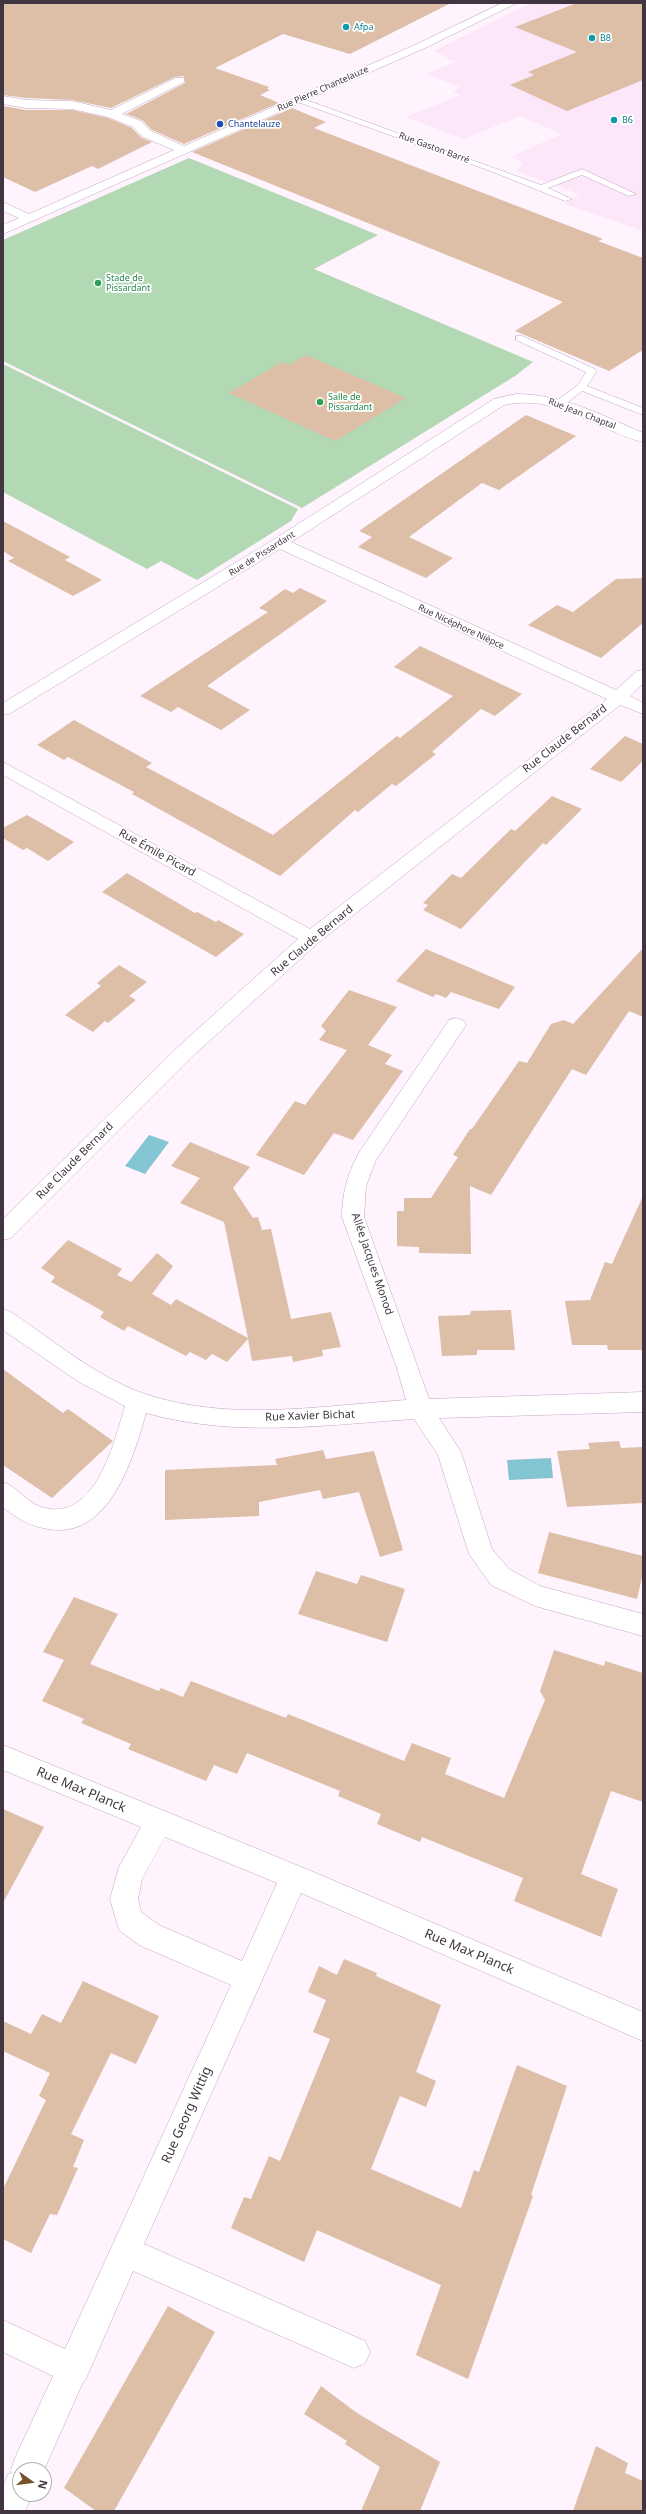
<!DOCTYPE html>
<meta charset="utf-8">
<style>
body{margin:0}
#map{position:relative;width:646px;height:2514px;overflow:hidden;background:#fff3fe;font-family:"Noto Sans",sans-serif}
canvas{display:block}
.frame{position:absolute;inset:0;border:4px solid #403540;pointer-events:none}
.north{position:absolute;left:12px;top:2462px;width:40px;height:40px;box-sizing:border-box;background:#fff;border:1px solid #b3aeb3;border-radius:50%;rotate:104deg;font-size:11px;font-weight:700;line-height:16px;text-align:center;color:#403540}
.north::after{content:'';display:block;margin:auto;width:14px;height:18px;background:#75542b;clip-path:polygon(50% 0,100% 100%,50% 72%,0 100%)}
</style>
<div id="map">
<canvas width="646" height="2514"></canvas>
<div class="frame"></div>
<div class="north">N</div>
</div>
<script>
const g = document.querySelector('canvas').getContext('2d');
g.lineJoin = 'round';
function paint(path, color) {
  g.fillStyle = color;
  g.fill(path, 'evenodd');
}
function strokePath(path, color, width, dash) {
  g.strokeStyle = color;
  g.lineWidth = width;
  g.lineCap = dash ? 'butt' : 'round';
  g.setLineDash(dash || []);
  g.stroke(path);
}
function label(font, color, halo, rows, align = 'center') {
  g.font = font + ' "Noto Sans",sans-serif';
  g.lineWidth = 3.5;
  g.setLineDash([]);
  g.textBaseline = 'middle';
  g.strokeStyle = halo;
  g.fillStyle = color;
  for (const [text, x, y, turn = 0] of rows) {
    g.save();
    g.translate(x, y);
    g.rotate((+turn || 0) * Math.PI / 180);
    g.textAlign = isNaN(turn) ? turn : align;
    if (halo) g.strokeText(text, 0, 0);
    g.fillText(text, 0, 0);
    g.restore();
  }
}
paint(new Path2D(`
 M531 3H643V231L565 204 579 194 517 171 523 162 511 157 562 134 520 116 464 139 406 117 461 95 453 92 460 87 427 74 456 62 434 51Z`), '#fbe6fa');
paint(new Path2D(`
 M189 158 378 235 314 269 533 362 515 376 302 508 3 361V240Z
 M3 364 298 509 291 521 197 580 161 561 147 569 3 492Z`), '#b2d8b4');
paint(new Path2D(`
 M149 1135 169 1142 145 1174 125 1166Z
 M551 1458 553 1478 509 1480 507 1460Z`), '#83c5d2');
paint(new Path2D(`
 M3 3H451L350 54 283 34 215 68 269 87 267 89 270 90 260 95 279 103 184 144 152 130 142 120 126 114 185 83 184 76 175 77 111 108 72 100 26 98 3 95Z
 M577 3H643V80L567 111 510 85 534 75 528 72 577 52 515 27Z
 M3 106 26 110H72L108 118 132 128 142 138 152 142 98 169 92 166 35 192 3 177Z
 M292 108 326 122 314 128 603 239 598 241 643 258V350L609 371 515 331 563 302 192 152Z
 M306 355 313 358 406 398 335 441 229 393 282 362 289 365Z
 M526 415 576 436 499 490 482 483 409 537 453 558 426 578 358 547 372 537 359 531Z
 M3 521 70 557 65 560 102 580 73 596 8 561 14 558 3 551Z
 M643 578V623L601 658 528 625 557 605 573 612 616 579Z
 M300 588 327 601 207 686 250 710 221 730 178 707 171 712 140 696 268 612 259 608 285 589 293 593Z
 M420 646 522 694 495 716 481 709 432 752 436 754 396 786 392 784 358 812 355 810 280 876 132 794 134 792 68 757 64 760 37 745 74 720 152 763 146 767 273 835 397 736 400 738 453 696 394 667Z
 M625 736 643 744V761L621 782 590 769Z
 M552 796 582 809 546 845 543 843 461 929 423 910 428 905 423 903 452 874 461 878 511 829 515 831Z
 M27 815 48 827 74 842 48 861 27 848 23 850 3 838V828Z
 M127 873 195 913 197 912 216 922 218 920 244 934 216 957 102 892Z
 M643 948V1017L629 1011 586 1075 572 1069 491 1195 470 1186 471 1254 419 1253V1247L397 1246V1211H404V1198H431L458 1157 453 1155 470 1129H472L519 1061 527 1063 551 1024 564 1020 573 1024Z
 M426 949 515 987 499 1009 451 992 446 998 436 994 433 997 396 981Z
 M119 965 147 982 129 996 136 1000 108 1023 105 1021 93 1032 65 1015 101 986 97 983Z
 M349 990 397 1007 368 1045 392 1055 385 1064 403 1071 353 1140 334 1133 304 1175 256 1155 295 1101 305 1105 347 1050 319 1040 326 1031 321 1026Z
 M190 1142 250 1167 233 1188 253 1218 258 1217 262 1230 271 1229 291 1319 331 1312 341 1347 322 1350 323 1356 293 1362 292 1356 252 1361 248 1339 227 1362 212 1354 206 1360 190 1352 186 1356 128 1326 124 1331 100 1317 104 1312 51 1282 55 1277 41 1268 68 1240 122 1269 117 1275 131 1282 157 1253 173 1266 152 1294 171 1305 176 1299 248 1338 224 1222 180 1203 200 1178 171 1166Z
 M643 1196V1350H608L607 1345H572L565 1301 590 1300 605 1262 612 1264Z
 M511 1310 515 1350H477V1355L442 1356 438 1316 470 1315 471 1311Z
 M3 1369 63 1413 68 1409 113 1441 52 1498 3 1465Z
 M619 1441 621 1448 643 1447V1503L567 1507 557 1451 590 1449 588 1443Z
 M323 1450 326 1459 374 1451 403 1550 380 1557 359 1492 323 1499 320 1490 259 1502V1516L165 1520V1470L277 1465 275 1459Z
 M549 1532 643 1556V1573L637 1599 538 1573Z
 M316 1571 357 1584 361 1575 405 1589 387 1642 298 1614Z
 M74 1597 118 1614 90 1664 159 1691 161 1688 183 1697 191 1681 286 1718 288 1714 404 1761 412 1743 451 1758 445 1774 504 1798 545 1700 540 1691 554 1650 604 1666 605 1661 643 1673V1802L611 1791 581 1874 618 1889 601 1937 514 1901 523 1878 422 1837 420 1842 377 1824 381 1814 338 1796 340 1791 247 1753 237 1774 214 1765 206 1781 128 1749 131 1744 81 1723 84 1719 42 1701 64 1660 43 1652Z
 M3 1809 44 1827 3 1903Z
 M344 1959 377 1973 376 1976 441 2005 416 2072 436 2081 426 2107 400 2096 371 2169 461 2208 474 2170 479 2172 517 2065 567 2086 531 2195 533 2196 468 2379 416 2355 441 2285 317 2230 304 2262 231 2228 244 2197 251 2199 269 2156 280 2161 330 2039 313 2032 326 2000 308 1992 319 1966 337 1975Z
 M83 1981 159 2016 136 2064 111 2053 71 2134 84 2140 73 2167 78 2168 57 2215 50 2214 31 2253 3 2239V2189L46 2100 39 2096 50 2073 3 2051V2021L31 2034 42 2014 61 2023Z
 M168 2306 215 2332 114 2511H96L64 2488Z
 M321 2386 357 2413 440 2462 420 2511H361L380 2467 345 2444 347 2441 304 2414Z
 M596 2446 628 2463 625 2473 643 2481V2511H573Z`), '#ddbea6');
const lane = new Path2D(`
 M298 97 541 185 582 169 636 194 629 196 582 175 548 188 572 199 565 201 493 172 295 101V97Z
 M516 336H522L595 369 597 371 587 386 643 408V415L582 391 563 406H555V402L578 385 586 372 516 340Z`);
const street = new Path2D(`
 M502 3H517L425 48 3 234V225L19 218 3 211V202L29 214 174 150 143 137 133 127 108 117 72 109 26 108 3 104V96L26 100 72 101 111 110 176 78H184V82L122 114 141 121 151 131 184 146 417 44Z
 M516 394C562 394 602 415 643 433V442C595 430 558 393 504 405L291 542 616 690 637 671 643 670V684L630 696 643 703V714L620 705 318 943 195 1054 11 1238 3 1240V1219L181 1044 298 939 3 775V762L310 929 607 699 280 549 9 714 3 715V703L273 540 494 399Z
 M456 1018 463 1020 466 1025 376 1160 366 1186 364 1217 429 1399 643 1392V1412L439 1418 461 1452 492 1549 509 1569 540 1586 643 1614V1636L535 1606 491 1585 469 1554 438 1455 414 1419C324 1425 235 1438 146 1413 133 1458 110 1540 48 1529 30 1526 17 1519 3 1507V1482C18 1487 26 1502 41 1507 95 1524 114 1443 125 1406L79 1382 3 1330V1309L11 1312C53 1340 96 1377 145 1394 228 1422 320 1406 406 1400L397 1368 342 1217C342 1193 348 1172 360 1151L449 1020Z
 M3 1745 304 1868 643 2012V2041L301 1893 144 2244 365 2341 370 2352 365 2363 354 2368 133 2271 85 2381 83 2382 44 2470H20V2494H33L25 2511H3V2486L8 2474 12 2473 11 2470 15 2458 53 2376 3 2352V2320L65 2349 231 1985 139 1945 119 1930 110 1899 119 1867 141 1827 3 1770ZM165 1837 277 1883 242 1961 159 1925 141 1912 138 1899 142 1879Z`);
strokePath(lane, '#c2a6c1', 1);
strokePath(street, '#c2a6c1', 1);
paint(lane, '#fff');
paint(street, '#fff');
for (const [x, y, r, color] of [
 [346,27,4,"#0f9aa8"],
 [592,38,4,"#0f9aa8"],
 [614,120,4,"#0f9aa8"],
 [220,124,4,"#1a4fb4"],
 [98,283,4,"#2e9e5b"],
 [320,402,4,"#2e9e5b"]
]) {
  const dot = new Path2D();
  dot.arc(x, y, r, 0, 2 * Math.PI);
  g.fillStyle = color;
  g.fill(dot);
  strokePath(dot, '#fff', 1.5);
}
label('9px', '#0d838f', '#fff', [
 ["Afpa",354,27],
 ["B8",600,38],
 ["B6",622,120]
], 'left');
label('9px', '#403540', '#fff', [
 ["Rue Pierre Chantelauze",323,89,-24],
 ["Rue Gaston Barré",434,148,20],
 ["Rue Jean Chaptal",582,414,21],
 ["Rue de Pissardant",262,554,-32],
 ["Rue Nicéphore Nièpce",461,627,25]
]);
label('9px', '#164399', '#fff', [
 ["Chantelauze",228,124]
], 'left');
label('9px', '#27864d', '#fff', [
 ["Stade de",106,278],
 ["Pissardant",106,288],
 ["Salle de",328,397],
 ["Pissardant",328,407]
], 'left');
label('11px', '#403540', '#fff', [
 ["Rue Claude Bernard",565,739,-38],
 ["Rue Émile Picard",157,853,29],
 ["Rue Claude Bernard",312,941,-40],
 ["Rue Claude Bernard",75,1161,-45],
 ["Allée Jacques Monod",372,1264,71],
 ["Rue Xavier Bichat",310,1416,-2]
]);
label('13px', '#403540', '#fff', [
 ["Rue Max Planck",81,1790,23],
 ["Rue Max Planck",469,1952,23],
 ["Rue Georg Wittig",187,2115,-66]
]);
</script>
